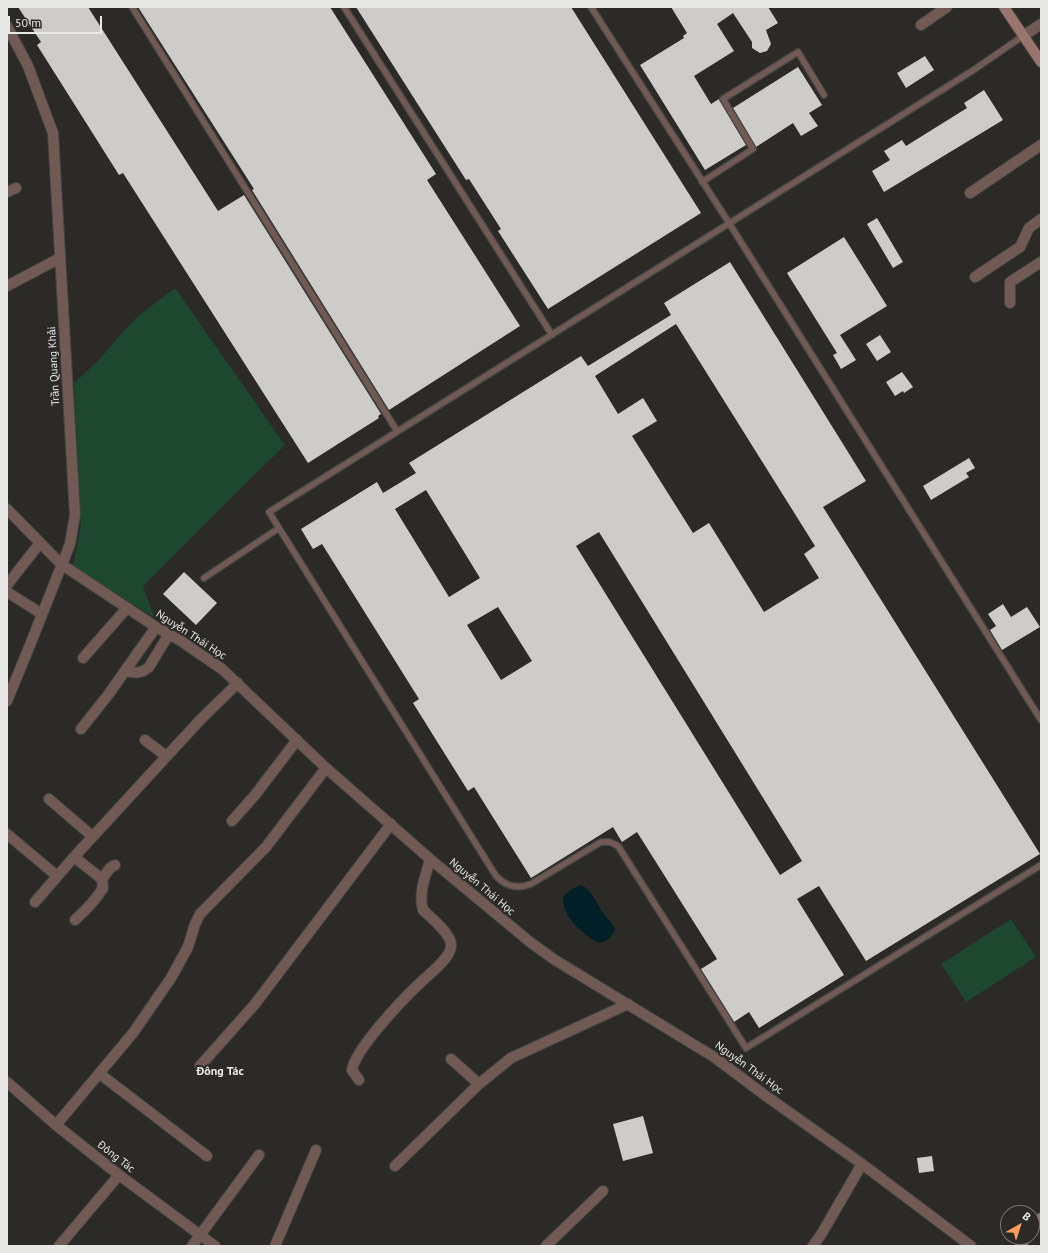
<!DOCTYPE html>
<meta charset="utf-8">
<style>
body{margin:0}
#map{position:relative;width:1048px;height:1253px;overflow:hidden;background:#2b2a27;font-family:"PT Sans",sans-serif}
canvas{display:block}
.frame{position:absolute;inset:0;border:8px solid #e8e8e6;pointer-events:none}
.north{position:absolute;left:1000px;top:1205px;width:40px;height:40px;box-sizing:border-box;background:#2b2a27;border:1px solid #777673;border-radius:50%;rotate:39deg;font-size:11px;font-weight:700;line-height:16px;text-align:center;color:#e8e8e6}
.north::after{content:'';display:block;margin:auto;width:14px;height:18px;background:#ff9b5a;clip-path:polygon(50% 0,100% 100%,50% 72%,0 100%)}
.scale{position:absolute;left:8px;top:16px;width:94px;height:18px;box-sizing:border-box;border:2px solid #e8e8e6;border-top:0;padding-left:5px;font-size:12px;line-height:14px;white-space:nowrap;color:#e8e8e6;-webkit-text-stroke:3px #2b2a27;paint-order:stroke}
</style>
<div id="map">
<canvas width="1048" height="1253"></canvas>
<div class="frame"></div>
<div class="north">B</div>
<div class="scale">50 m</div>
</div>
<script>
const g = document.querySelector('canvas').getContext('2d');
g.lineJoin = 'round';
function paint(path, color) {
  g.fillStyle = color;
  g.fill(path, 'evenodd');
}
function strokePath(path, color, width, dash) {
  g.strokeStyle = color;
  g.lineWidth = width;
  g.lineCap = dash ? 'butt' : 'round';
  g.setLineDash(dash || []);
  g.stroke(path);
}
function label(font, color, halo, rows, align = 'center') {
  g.font = font + ' "PT Sans",sans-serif';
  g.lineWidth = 4;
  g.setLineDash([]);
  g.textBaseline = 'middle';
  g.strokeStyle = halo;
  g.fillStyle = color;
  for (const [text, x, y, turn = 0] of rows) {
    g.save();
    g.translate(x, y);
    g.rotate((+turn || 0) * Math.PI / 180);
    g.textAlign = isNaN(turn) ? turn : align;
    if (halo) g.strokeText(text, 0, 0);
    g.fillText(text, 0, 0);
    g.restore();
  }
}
paint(new Path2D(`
 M175 288 285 445 143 586 154 617 73 567 81 524 74 383 99 360 122 333 138 316Z
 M1011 919 1036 957 966 1002 941 964Z`), '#1d472e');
paint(new Path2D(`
 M581 885C593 891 596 903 603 913 607 918 612 923 615 929 612 937 607 942 598 943 583 933 562 918 563 897L572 889Z`), '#001f27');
paint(new Path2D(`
 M18 7H88L218 211 244 195 381 414 378 416 379 418 308 463 123 173 119 175 37 45 41 42Z
 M138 7H330L436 174 427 180 520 326 389 410 252 190 254 189Z
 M356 7H571L701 213 548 309 498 231 501 229 469 179 466 180Z
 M671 7H768L778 23 766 30 771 44 767 51 760 53 752 48V42L733 13 717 24 734 51 694 76 711 104 719 99 746 145 705 170 640 65 684 38 683 36 687 33Z
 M925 56 934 70 906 88 897 73Z
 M798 67 822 105 809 113 818 126 801 136 793 123 756 147 733 108Z
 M984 90 1003 120 884 192 872 171 890 160 884 151 902 140 906 146 967 108 964 103Z
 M877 218 903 262 893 268 867 224Z
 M844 237 887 306 840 335 856 360 841 369 833 355 837 353 787 273Z
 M730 262 866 481 823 507 1040 854 866 961 819 886 797 899 844 975 759 1028 749 1012 734 1022 701 969 717 959 637 832 622 842 613 827 531 878 474 787 468 791 413 703 419 699 322 544 313 549 301 529 377 482 383 493 416 473 409 463 581 356 588 366 671 315 664 303ZM676 324 815 546 804 554 819 578 764 612 709 523 693 533 632 436 657 421 643 398 618 414 595 376ZM426 490 480 578 449 597 395 509ZM599 532 802 861 780 875 576 546ZM498 607 532 661 501 680 467 625Z
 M880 335 891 352 877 361 866 344Z
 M902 372 913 387 904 393 903 391 895 396 886 382Z
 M969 458 975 468 966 473 969 477 931 500 923 486Z
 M184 572 217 603 196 625 163 594Z
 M1003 604 1011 617 1027 607 1040 627 1002 650 990 630 996 626 988 614Z
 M643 1116 653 1153 623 1161 613 1124Z
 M932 1156 934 1171 919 1173 917 1158Z`), '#ceccc9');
const service = new Path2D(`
 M132 7 397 431
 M344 7 552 335
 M591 7 729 223 1041 720
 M1023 36 972 71 269 512 496 876C506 887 518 889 531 884L601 842H610L618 846 746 1048 1041 865
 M702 182 753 149 723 99 798 52 824 95
 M204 578 279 528`);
const minor = new Path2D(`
 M921 25 947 7
 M7 26 28 66 53 133 75 515 70 544 30 645 7 701
 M1023 36 1041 24
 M7 192 16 188
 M970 193 1041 145
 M975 277 1020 247 1029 228 1041 219
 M7 286 60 258
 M1010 303V282L1041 262
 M7 585 40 543
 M7 592 42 614
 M83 658 127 608
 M126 671C136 673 141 674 149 667L169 634
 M81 729 108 695 156 627
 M145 740 166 756
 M49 799 92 836
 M232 821 255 795 297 740
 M7 834 57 876
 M74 857 102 879 110 868 115 865
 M35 902 74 857 201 719 238 683
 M75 920C86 910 95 901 103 888L102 879
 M451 1059 479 1084
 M200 1066 255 1004 391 824
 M100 1074 207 1156
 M359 1080 352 1070C355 1049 404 998 420 983 429 974 451 958 451 946 452 934 431 918 423 910 418 893 426 876 430 859
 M7 1082 56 1125 119 1175 215 1246
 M56 1125 133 1033 171 978 188 947 195 924 200 914 266 847 326 768
 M395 1166 479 1084 511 1058 628 1004
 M59 1246 119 1175
 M192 1246 259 1155
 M275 1246 316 1150
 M546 1246 603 1191
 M813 1246 822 1233 862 1164`);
const tertiary = new Path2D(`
 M7 509 61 564 156 627 181 641 222 669 326 768 430 859 530 942 555 960 714 1057 766 1096 862 1164 971 1246`);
const secondary = new Path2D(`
 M1004 7 1041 62
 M1032 1230 1041 1218
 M1020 1246 1027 1237`);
strokePath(service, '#454542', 8);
strokePath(minor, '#454542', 12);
strokePath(tertiary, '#454542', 12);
strokePath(secondary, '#454542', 12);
strokePath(service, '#725a54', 5.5);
strokePath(minor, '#725a54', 10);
strokePath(tertiary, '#725a54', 10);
strokePath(secondary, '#9a756b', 10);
label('11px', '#e8e8e6', '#2b2a27', [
 ["Trần Quang Khải",54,366,-93],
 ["Nguyễn Thái Học",191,635,33],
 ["Nguyễn Thái Học",482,887,40],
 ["Nguyễn Thái Học",749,1068,36],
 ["Đông Tác",116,1157,38]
]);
label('bold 12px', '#e8e8e6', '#2b2a27', [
 ["Đông Tác",220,1072]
]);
</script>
